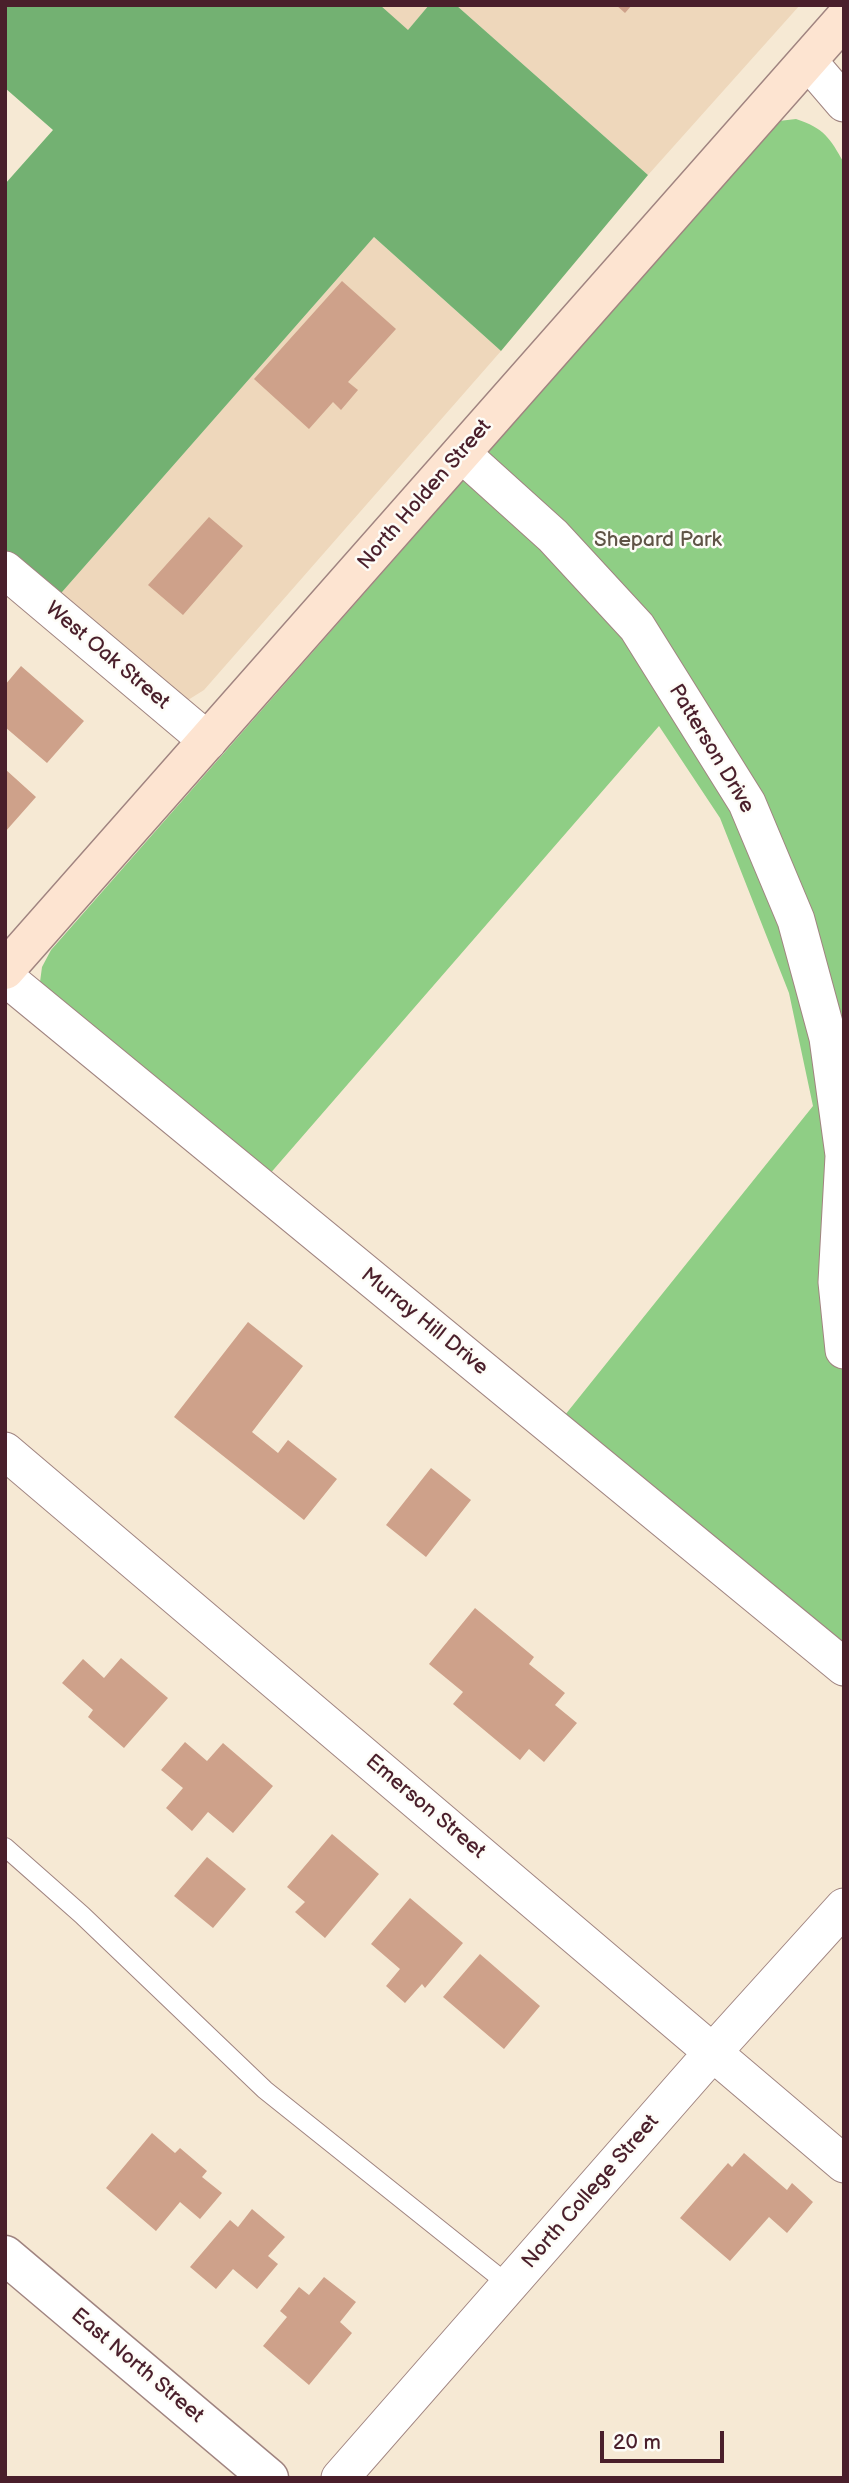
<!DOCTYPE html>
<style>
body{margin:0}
#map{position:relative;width:849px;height:2483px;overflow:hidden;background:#f6e9d4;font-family:"Balsamiq Sans",sans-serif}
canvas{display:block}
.frame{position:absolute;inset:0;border:7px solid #4a1f2b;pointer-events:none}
.scale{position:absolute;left:600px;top:2431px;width:124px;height:32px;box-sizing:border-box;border:4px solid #4a1f2b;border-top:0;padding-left:9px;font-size:21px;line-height:24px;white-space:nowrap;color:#4a1f2b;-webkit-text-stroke:5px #fdfcf7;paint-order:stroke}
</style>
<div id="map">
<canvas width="849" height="2483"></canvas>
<div class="frame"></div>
<div class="scale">20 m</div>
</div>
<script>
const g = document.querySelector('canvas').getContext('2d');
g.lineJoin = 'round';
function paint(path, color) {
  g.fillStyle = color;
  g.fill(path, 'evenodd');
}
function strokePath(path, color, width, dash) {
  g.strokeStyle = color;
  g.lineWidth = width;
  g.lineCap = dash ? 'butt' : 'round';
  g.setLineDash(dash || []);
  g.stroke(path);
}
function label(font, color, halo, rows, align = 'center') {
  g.font = font + ' "Balsamiq Sans",sans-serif';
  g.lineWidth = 5;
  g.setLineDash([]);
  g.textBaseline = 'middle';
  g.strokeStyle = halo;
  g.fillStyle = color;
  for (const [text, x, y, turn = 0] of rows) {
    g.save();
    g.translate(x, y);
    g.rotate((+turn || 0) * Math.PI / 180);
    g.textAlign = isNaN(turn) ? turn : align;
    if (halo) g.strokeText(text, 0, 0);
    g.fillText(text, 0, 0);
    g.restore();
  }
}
paint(new Path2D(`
 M380 5H429L408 31Z
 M456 5H800L648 175Z
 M374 237 501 351 204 690 188 700 166 696 55 600Z`), '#eed7bb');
paint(new Path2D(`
 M796 119C824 128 830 138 844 163V1647L565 1415 813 1106 789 993 720 818 659 726 268 1176 40 982 42 967 51 950 779 121Z`), '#8fce85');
paint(new Path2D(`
 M5 5H380L408 30 429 5H456L648 175 501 351 374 237 55 600 5 558V184L53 130 5 88Z`), '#73b172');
paint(new Path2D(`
 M616 5H632L625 13Z
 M342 281 396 329 348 382 358 390 341 410 333 402 309 429 254 379Z
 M209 517 243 546 183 615 148 585Z
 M21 666 84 721 47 763 5 727V685Z
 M5 769 36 797 5 832Z
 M248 1322 303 1366 252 1432 278 1453 288 1440 337 1479 304 1520 174 1417Z
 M431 1468 471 1500 426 1557 386 1525Z
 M475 1608 534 1657 529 1664 565 1693 555 1705 577 1723 544 1762 529 1749 520 1760 453 1704 463 1692 429 1664Z
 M121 1658 168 1698 124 1748 88 1717 93 1710 62 1683 83 1659 104 1678Z
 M185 1742 207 1761 223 1743 273 1786 233 1833 208 1812 192 1831 166 1808 183 1788 161 1770Z
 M332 1834 379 1874 325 1938 295 1912 305 1902 287 1887Z
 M207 1857 246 1889 213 1928 174 1896Z
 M410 1898 463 1943 425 1988 422 1984 405 2003 386 1986 400 1969 371 1944Z
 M480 1954 540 2006 504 2049 443 1997Z
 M152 2133 175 2153 180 2148 207 2171 202 2177 222 2193 200 2219 180 2202 156 2231 106 2188Z
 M744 2153 787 2190 792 2183 813 2202 787 2233 769 2217 730 2261 680 2218 728 2163 732 2167Z
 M252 2209 285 2237 268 2256 278 2264 257 2289 233 2269 216 2289 190 2267 230 2220 238 2227Z
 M324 2277 356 2302 340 2322 352 2333 309 2385 263 2346 287 2317 280 2311 299 2287 309 2295Z`), '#cea18a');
const service = new Path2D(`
 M5 1847 82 1915 265 2090 509 2285`);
const minor = new Path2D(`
 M808 61 844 103
 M461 453 553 536 637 627 747 803 796 920 828 1038 844 1155
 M5 570 208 741
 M5 977 844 1667
 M844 1156 837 1282 844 1350
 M5 1451 844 2164
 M340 2478 713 2052 844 1907`);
const tertiary = new Path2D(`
 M5 2255 269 2478`);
const secondary = new Path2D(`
 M5 970 844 19`);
strokePath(service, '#a08480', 20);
strokePath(minor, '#a08480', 39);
strokePath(tertiary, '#a08480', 41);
strokePath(secondary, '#a08480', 41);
strokePath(service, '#fff', 18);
strokePath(minor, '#fff', 37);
strokePath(tertiary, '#fff', 38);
strokePath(secondary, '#fde4d1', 38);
label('21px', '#4a1f2b', '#fdfcf7', [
 ["North Holden Street",425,495,-49],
 ["West Oak Street",107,656,40],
 ["Patterson Drive",711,749,59],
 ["Murray Hill Drive",424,1322,39],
 ["Emerson Street",425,1807,40],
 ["North College Street",591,2192,-49],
 ["East North Street",137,2366,40]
]);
label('21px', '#5f5446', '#fdfcf7', [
 ["Shepard Park",658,541]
]);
</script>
